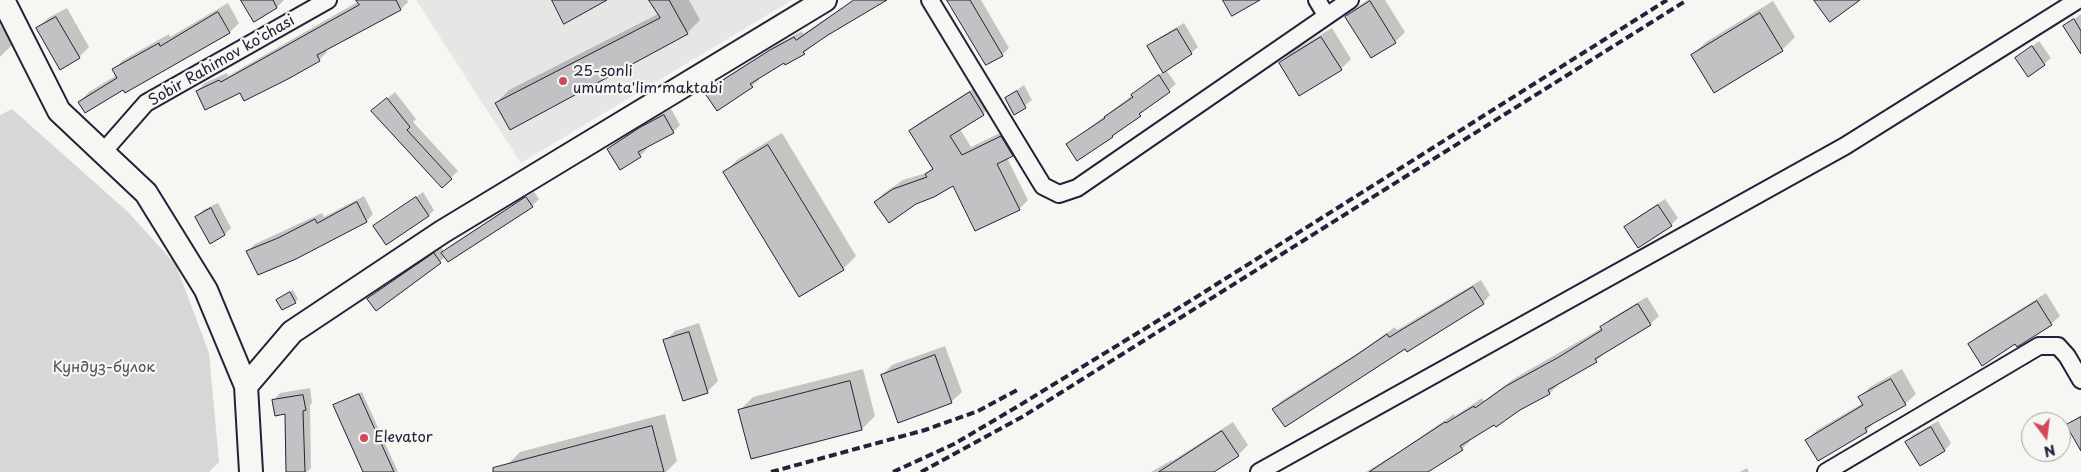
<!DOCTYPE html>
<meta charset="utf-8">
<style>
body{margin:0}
#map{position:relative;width:2081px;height:472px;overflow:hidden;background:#f6f6f2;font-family:"Playpen Sans",sans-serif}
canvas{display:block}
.north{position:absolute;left:2021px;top:412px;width:50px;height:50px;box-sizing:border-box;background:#f6f6f2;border:1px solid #a1a1a9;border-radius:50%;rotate:165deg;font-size:14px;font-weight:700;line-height:20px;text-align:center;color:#22223b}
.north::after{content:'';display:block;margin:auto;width:18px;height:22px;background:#d1495b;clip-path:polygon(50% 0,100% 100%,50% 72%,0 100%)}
</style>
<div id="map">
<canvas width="2081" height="472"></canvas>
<div class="north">N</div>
</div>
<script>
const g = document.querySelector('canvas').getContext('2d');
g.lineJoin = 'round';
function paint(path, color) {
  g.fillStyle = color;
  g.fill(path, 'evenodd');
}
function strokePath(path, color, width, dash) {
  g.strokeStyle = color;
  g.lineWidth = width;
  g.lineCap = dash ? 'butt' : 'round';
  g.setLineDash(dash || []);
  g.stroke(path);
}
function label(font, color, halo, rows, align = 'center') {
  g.font = font + ' "Playpen Sans",sans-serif';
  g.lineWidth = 4.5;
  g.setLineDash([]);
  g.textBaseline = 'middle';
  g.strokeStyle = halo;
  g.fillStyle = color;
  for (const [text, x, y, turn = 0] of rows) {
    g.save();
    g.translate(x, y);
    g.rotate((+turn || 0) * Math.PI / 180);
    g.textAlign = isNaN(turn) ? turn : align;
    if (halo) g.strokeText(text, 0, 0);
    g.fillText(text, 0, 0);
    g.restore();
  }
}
paint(new Path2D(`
 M416 0H792L521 163Z`), '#e6e6e4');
paint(new Path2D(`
 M12 109 128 212 176 265 209 353 219 462 209 472H0V115Z`), '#d7d7d7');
paint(new Path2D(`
 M243 0H284L277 7Z
 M361 0H407L408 2 401 9 325 49 327 52 319 60 245 99 241 92 197 91 205 83 227 73 228 76Z
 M650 0H689L700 20 687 33 496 103 509 90 658 14Z
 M854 0H882L827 34 804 53 784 61 758 78 759 80 752 86 706 92 712 86 778 44 802 31 803 34Z
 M949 0H981L1009 48 1002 55Z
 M1368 0H1385L1405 32 1395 42 1347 17 1357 7Z
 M1773 1 1795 37 1782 50 1692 55 1706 42Z
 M228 3 239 23 230 32 124 88 79 102 89 92 117 75 114 69 123 60 169 34 170 37Z
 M67 8 89 47 79 57 38 28 48 18Z
 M2081 14V50L2064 27Z
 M1184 23 1198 47 1191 53 1166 70 1176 84 1112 136 1068 144 1164 71 1149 46 1155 40Z
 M0 24 12 45 0 57Z
 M1332 28 1351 59 1341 69 1280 63 1290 53Z
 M2039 41 2051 58 2044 64 2017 58Z
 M979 85 992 105 983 114 960 129 971 147 1010 128 1021 146 1007 158 1028 200 1019 209 954 185 875 202 884 193 903 180 929 172 933 167 910 131 919 123Z
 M1024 85 1032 100 1015 113 1006 98Z
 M395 92 416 119 413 122 458 171 442 186 373 111Z
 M671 109 680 125 673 132 645 147 647 149 640 156 608 149 615 143 647 122Z
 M782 133 856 256 843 269 725 172 738 159Z
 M423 192 434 210 429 215 375 226Z
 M534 192 539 199 532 206 445 256 440 262 369 299 376 292 441 247 444 252 450 246Z
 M364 196 373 214 367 221 296 258 248 251 255 244 322 213 324 217Z
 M1665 199 1678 218 1671 225 1626 227 1633 220Z
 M218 203 231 228 225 234 197 217 203 210Z
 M1481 280 1490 295 1483 303 1406 347 1274 409 1281 401 1364 349 1395 327 1397 330Z
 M293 290 298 299 295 302 277 300Z
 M2046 293 2060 316 2051 324 2016 342 1969 345 1978 336Z
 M1647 297 1659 316 1650 324 1604 353 1596 361 1557 384 1558 385 1550 393 1494 423 1469 439 1470 441 1462 449 1425 472H1366L1403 449 1454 414 1455 416 1482 398 1484 401 1515 378 1602 328 1610 319Z
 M699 323 718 381 708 391 684 399 665 341 675 331Z
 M945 346 962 392 951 402 882 375 892 365Z
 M863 369 875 416 862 429 740 410 753 397Z
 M1902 369 1916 394 1905 404 1877 420 1866 431 1807 440 1817 430 1863 403 1860 397 1870 387Z
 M310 388 312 403 310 405 311 468 307 472H287L286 412 274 400 280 393Z
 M362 392 398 472H365L335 405Z
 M665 414 677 461 666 472H509L507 465 520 452Z
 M2081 415V448L2068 425Z
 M1938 421 1951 443 1945 450 1920 465 1906 442 1913 435Z
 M1233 422 1248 445 1238 455 1212 472H1151L1172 460V461Z
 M1747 468 1749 472H1740Z`), '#0003');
const building = new Path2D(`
 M241 0H273L277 8 254 22Z
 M356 0H396L401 10 317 55 320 61 288 79 244 101 240 93 205 110 196 91 219 80 221 82 273 53 359 5Z
 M552 0H607L564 24Z
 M649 0H669L688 34 510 130 495 103 660 18Z
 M854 0H887L828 35 803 52 805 54 785 65 784 63 750 84 753 87 717 111 704 92 770 50 794 37 796 40Z
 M947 0H970L1003 56 986 65Z
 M1223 0H1260L1232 16Z
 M1814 0H1860L1830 22Z
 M1370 1 1396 43 1371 58 1345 17Z
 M218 12 230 33 125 93 123 90 85 113 78 102 117 78 112 69 159 43 160 46Z
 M1760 13 1783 51 1714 93 1691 55Z
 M56 17 80 58 60 70 36 28Z
 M2074 19 2081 31V54L2063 26Z
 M1177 29 1192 54 1163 73 1147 46Z
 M1321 37 1342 70 1299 96 1279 63Z
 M2032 46 2045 65 2028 77 2015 58Z
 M1159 75 1170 92 1139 114 1141 116 1112 136 1113 137 1077 161 1066 144 1105 118 1104 117 1133 97 1131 95Z
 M1017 91 1026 108 1014 115 1005 98Z
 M970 92 984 115 950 136 962 155 1001 136 1013 156 997 164 1020 210 975 231 953 186 934 197 916 204 889 223 874 202 893 189 927 177 925 174 933 169 909 131Z
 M387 98 410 127 407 130 452 179 442 188 371 111Z
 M664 115 674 133 638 152 641 157 620 170 607 149 639 128Z
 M768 145 844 270 799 297 723 172Z
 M416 197 429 216 386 245 373 226Z
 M526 197 533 207 448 262 441 253Z
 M357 202 367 222 296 259 258 275 246 251 278 238 315 219 317 223Z
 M1658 205 1672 226 1638 248 1624 227Z
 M211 208 225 235 210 244 195 217Z
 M434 253 441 263 376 311 367 299Z
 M1473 287 1484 304 1407 352 1405 349 1285 427 1272 409 1355 356 1387 334 1389 337Z
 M290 292 296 303 282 310 276 300Z
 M2037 301 2052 325 2017 347 2015 344 1982 366 1968 344Z
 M1638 304 1651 325 1595 359 1597 362 1548 390 1550 394 1520 410 1496 427 1494 425 1460 446 1463 450 1428 472H1369L1445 422 1446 423 1474 406 1475 408 1506 386 1559 357 1602 330 1600 327Z
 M689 332 708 393 683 401 663 340Z
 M935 355 952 403 898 423 881 375Z
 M1891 379 1906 405 1865 428 1867 432 1818 461 1805 440 1863 405 1858 397Z
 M850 381 862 430 751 459 738 410Z
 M359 394 394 472H363L333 405Z
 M303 395 306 410 303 411 305 472H286L285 414 275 416 272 400Z
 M2081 417V451L2066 425Z
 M652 426 664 472H493V468Z
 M1931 427 1945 451 1920 466 1905 442Z
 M1222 431 1239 456 1214 472H1159Z`);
paint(building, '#c2c2c4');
strokePath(building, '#22223b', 1);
const street = new Path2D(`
 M930 0 1043 186 1059 194 1077 188 1350 0
 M1317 0 1326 15
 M103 152 146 103 328 0
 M1259 472 1845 146 2078 0
 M1826 472 2039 346H2058L2067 356 2081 380`);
const secondary = new Path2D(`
 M3 0 59 111 146 193 206 290 246 386 251 472
 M246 386 292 332 442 232 825 0`);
strokePath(street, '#22223b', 20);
strokePath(secondary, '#22223b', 26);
strokePath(street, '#f6f6f2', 16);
strokePath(secondary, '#f6f6f2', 22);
strokePath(new Path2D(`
 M771 472 925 430 978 411 1019 389
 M893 472 954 444 1015 408 1190 301 1667 0
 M921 472 1022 417 1687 0`), '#22223b', 4, [8, 4]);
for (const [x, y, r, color] of [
 [563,81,5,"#d1495b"],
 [364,438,5,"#d1495b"]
]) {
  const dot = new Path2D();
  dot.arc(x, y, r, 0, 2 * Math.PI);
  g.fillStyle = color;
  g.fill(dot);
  strokePath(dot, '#f6f6f2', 2);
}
label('15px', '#22223b', '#f6f6f2', [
 ["Sobir Rahimov ko'chasi",222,61,-30]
]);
label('15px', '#22223b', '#f6f6f2', [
 ["25-sonli",573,72],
 ["umumta'lim maktabi",573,89],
 ["Elevator",374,438]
], 'left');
label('15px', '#4f4f62', '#f6f6f2', [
 ["Кундуз-булок",104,368]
]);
</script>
